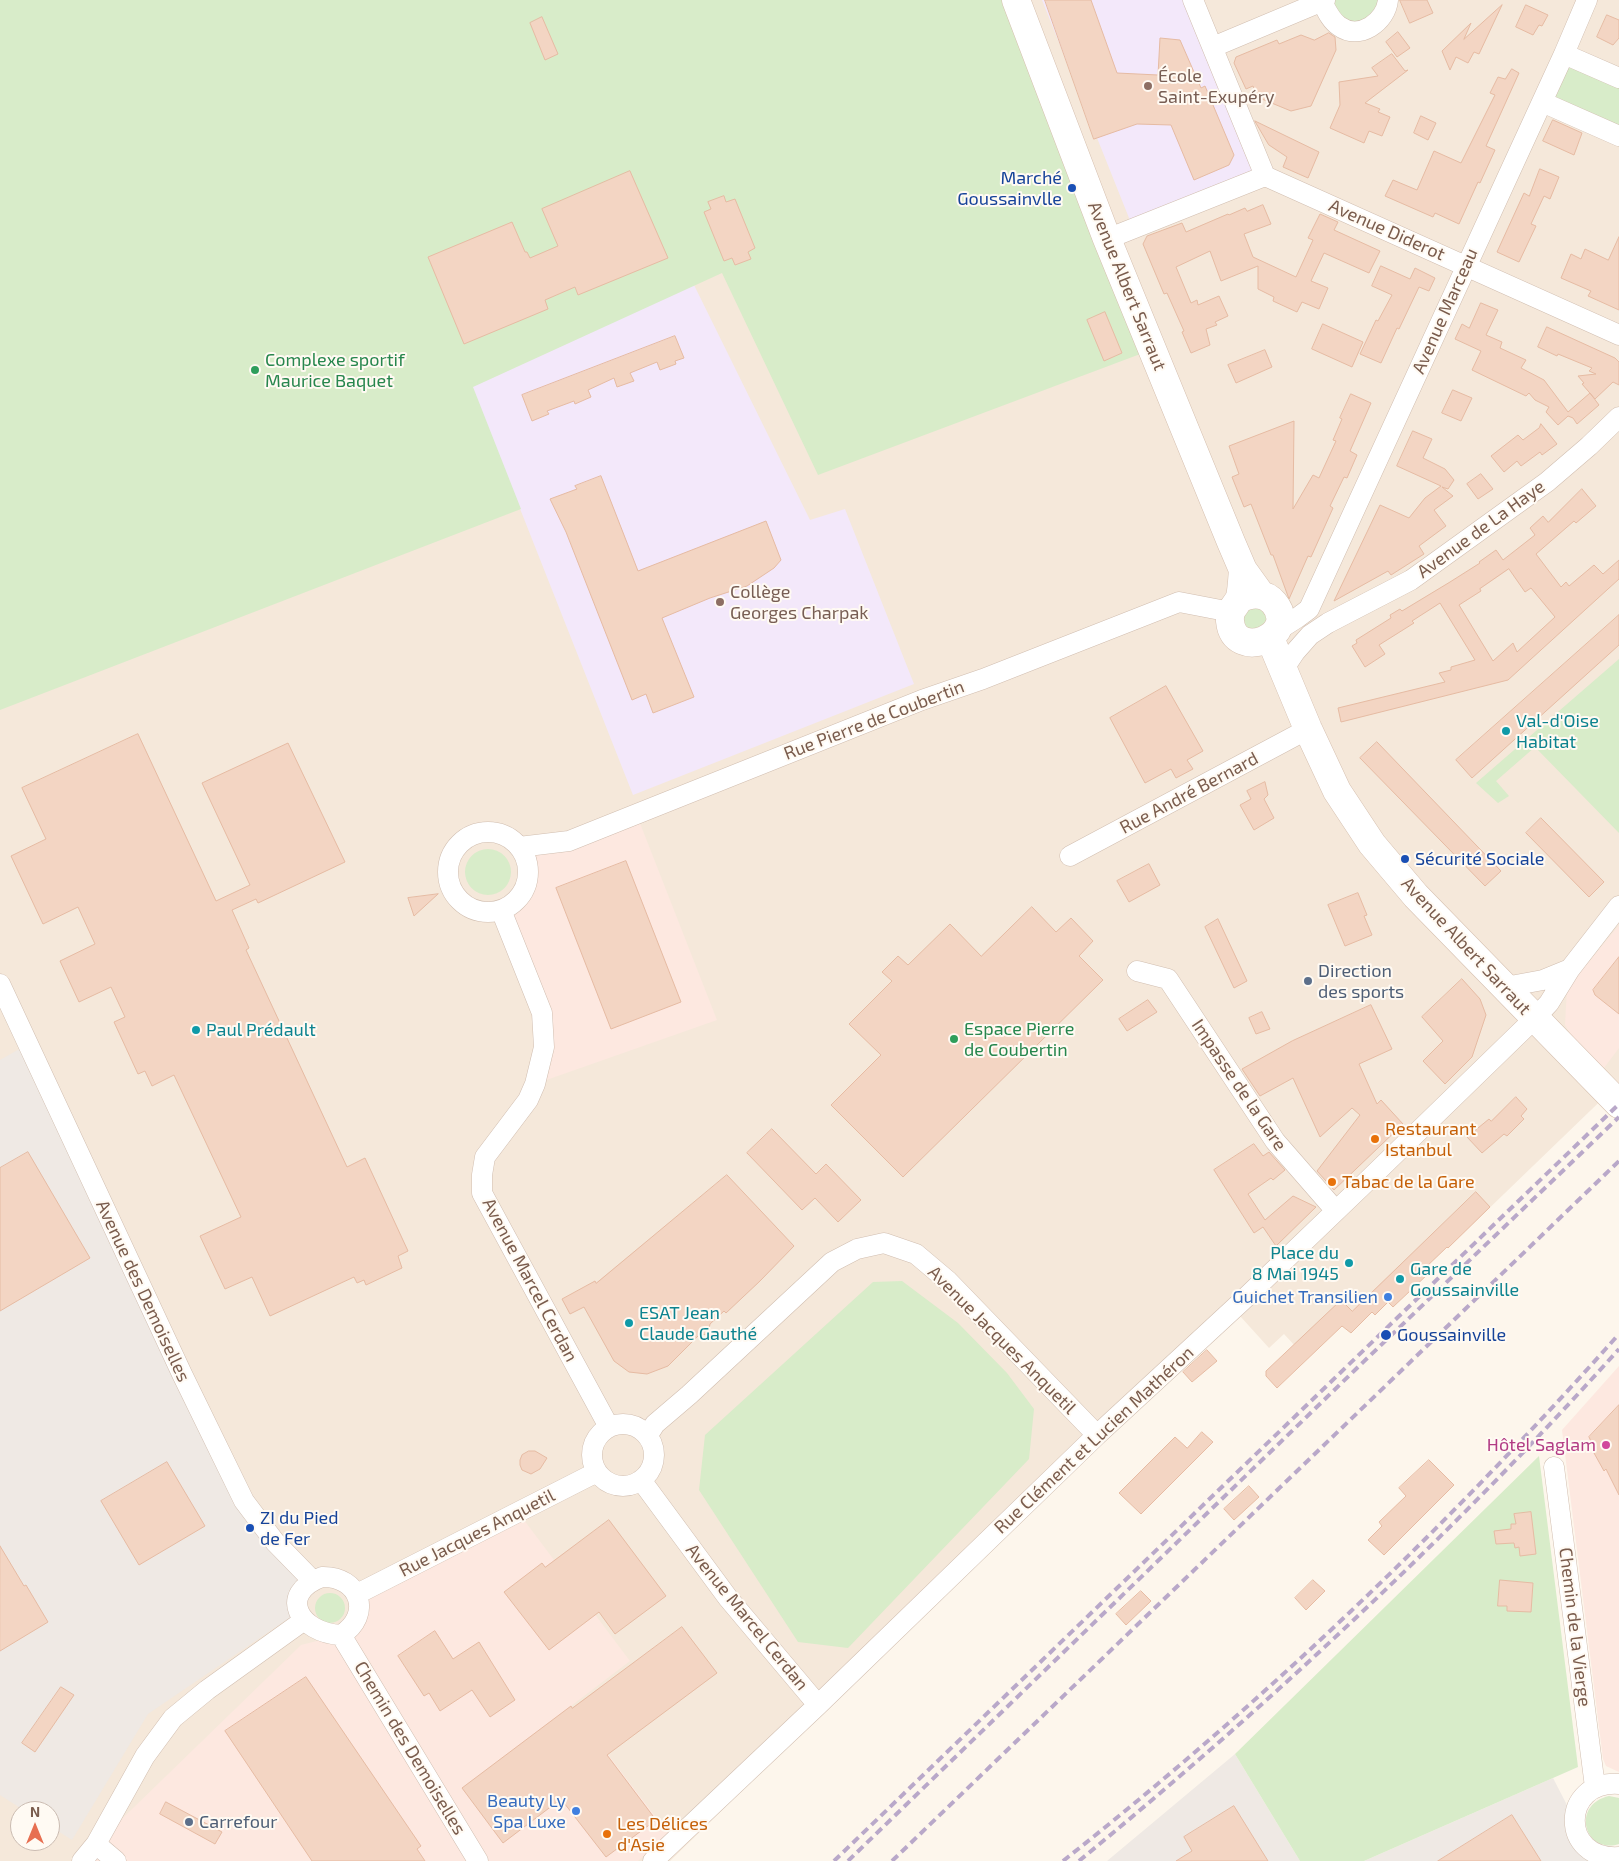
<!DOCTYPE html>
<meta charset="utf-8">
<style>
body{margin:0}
#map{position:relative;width:1619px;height:1861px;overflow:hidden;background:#fdf6ec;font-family:"Exo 2",sans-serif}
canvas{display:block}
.north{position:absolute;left:10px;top:1801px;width:50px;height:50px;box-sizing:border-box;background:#fffaf3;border:1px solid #cabbb1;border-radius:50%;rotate:0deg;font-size:14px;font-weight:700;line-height:20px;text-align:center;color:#7a5c4d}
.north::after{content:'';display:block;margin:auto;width:18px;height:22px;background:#e76f51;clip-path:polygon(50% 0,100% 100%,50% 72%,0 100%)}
</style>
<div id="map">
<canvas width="1619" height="1861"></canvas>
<div class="north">N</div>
</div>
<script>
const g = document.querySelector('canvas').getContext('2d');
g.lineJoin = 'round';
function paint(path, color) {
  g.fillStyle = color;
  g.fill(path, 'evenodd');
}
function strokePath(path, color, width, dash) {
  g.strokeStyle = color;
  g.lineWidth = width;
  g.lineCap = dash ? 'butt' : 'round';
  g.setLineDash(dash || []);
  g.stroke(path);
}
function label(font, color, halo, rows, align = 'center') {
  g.font = font + ' "Exo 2",sans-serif';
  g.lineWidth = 4;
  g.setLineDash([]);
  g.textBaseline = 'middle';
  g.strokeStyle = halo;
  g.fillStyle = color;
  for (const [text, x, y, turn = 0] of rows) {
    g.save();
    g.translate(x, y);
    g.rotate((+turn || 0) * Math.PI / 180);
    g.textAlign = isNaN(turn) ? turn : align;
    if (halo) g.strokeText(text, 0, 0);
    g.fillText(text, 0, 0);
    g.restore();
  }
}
paint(new Path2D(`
 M0 0H1619V1083L1448 1248 1447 1247 1375 1315 1362 1302 1352 1311 1349 1308 1307 1359 1284 1334 1269 1348 1240 1316 1084 1458 670 1861H0ZM20 1811H50V1841H20Z`), '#f5e8da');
paint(new Path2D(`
 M636 813 717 1020 535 1084 544 1047 501 910 513 904 521 895 527 883 528 870 525 858 519 847Z
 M1619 925V1048L1604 1068 1574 1040 1565 1025 1567 988Z
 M1619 1366V1772L1606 1766 1603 1759 1562 1430Z
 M518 1512 630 1661 571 1706 668 1833 638 1861H82L96 1844 301 1645 341 1635 359 1604Z`), '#fde8e0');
paint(new Path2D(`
 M28 1044 244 1501 313 1581 298 1612 148 1714 72 1840 50 1826V1811H25L0 1795V1060Z
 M1235 1754 1300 1861H1107Z
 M1553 1778 1596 1861H1364Z`), '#efe9e4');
paint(new Path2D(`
 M1042 0H1187L1254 173 1133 228Z
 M694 285 810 520 845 509 914 684 633 795 472 387Z`), '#f3e8fa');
paint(new Path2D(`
 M0 0H1003L1143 353 818 475 722 273 473 387 521 509 0 710Z
 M1321 0H1388L1360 31Z
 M1564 54 1619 78V136L1542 102Z
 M1245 607 1263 608 1268 621 1250 634 1240 615Z
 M1619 659V833L1535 747 1496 781 1509 796 1498 803 1476 783Z
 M465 872a23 23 0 1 1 46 0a23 23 0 1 1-46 0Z
 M902 1281 958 1323 1007 1373 1034 1409 1029 1459 848 1648 798 1642 699 1490 705 1435 873 1282Z
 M1539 1456 1578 1767 1364 1861H1300L1235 1754Z
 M315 1608a15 15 0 1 1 30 0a15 15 0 1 1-30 0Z
 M1609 1796 1619 1798V1844C1585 1855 1570 1805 1609 1796Z`), '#d8ecc9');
const building = new Path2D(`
 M1045 0H1091L1117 73 1158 75 1160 38 1180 40 1201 88 1205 86 1234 155 1229 165 1194 180 1171 125 1137 124 1094 139Z
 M1400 0H1427L1433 13 1410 23Z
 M1502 5 1479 54 1474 52 1468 63 1456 57 1450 70 1442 51 1471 23 1464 39Z
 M1526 5 1548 15 1542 26 1539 25 1533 35 1516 27Z
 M1607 15 1619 20V38L1613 45 1597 37Z
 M542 17 558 54 545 60 530 23Z
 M1398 32 1410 48 1397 57 1386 42Z
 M1329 33 1335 37 1336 50 1311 106 1291 111 1257 97 1253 86 1246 89 1234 63 1236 57 1277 40 1279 44 1301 35 1314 40Z
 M1392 54 1405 71 1408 70 1365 103 1380 109 1378 112 1390 117 1382 136 1369 131 1364 143 1330 128 1340 105 1339 82 1378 76 1372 68Z
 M1512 69 1519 73 1486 146 1495 150 1480 183 1478 182 1459 224 1435 213 1433 217 1385 196 1393 180 1417 190 1434 151 1461 163 1495 95 1490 93 1498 77 1505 79Z
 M1421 116 1436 123 1428 140 1414 133Z
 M1553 120 1582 133 1574 155 1543 141Z
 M1255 121 1319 152 1308 178 1283 167 1287 157 1269 145Z
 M1540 169 1559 177 1550 199 1544 196 1531 224 1536 226 1519 262 1497 252 1524 193 1529 196Z
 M630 171 668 258 578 295 575 287 545 300 548 309 464 344 428 257 512 222 525 252H527L530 258 558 246 542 209Z
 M724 196 726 202 735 199 755 248 748 252 751 259 735 265 732 258 724 261 704 212 711 209 708 202Z
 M1263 205 1271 224 1244 234 1253 257 1296 277 1313 240 1308 238 1320 214 1338 222 1334 230 1380 251 1369 273 1324 253 1311 281 1328 288 1319 309 1302 302 1297 312 1273 301 1274 297 1258 289V266L1221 281 1210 251 1176 267 1191 303 1197 300 1198 305 1219 296 1228 316 1215 322 1217 325 1206 329 1210 345 1191 353 1182 332 1184 331 1167 293 1164 294 1143 244 1147 236 1182 223 1186 232 1228 214 1229 215 1245 208 1247 211Z
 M1619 237V310L1588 296 1591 291 1561 278 1571 254 1581 259 1585 249 1608 260Z
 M1381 266 1410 279 1415 268 1435 278 1429 291 1419 287 1399 329 1397 328 1381 363 1360 354 1376 320 1378 321 1392 295 1372 286Z
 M1481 303 1498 310 1486 335 1502 342 1500 348 1526 360 1521 368 1544 380 1568 412 1590 393 1599 405 1577 424 1573 418 1568 416 1558 425 1546 412 1549 407 1535 400 1529 393 1526 396 1472 370 1481 351 1455 339 1462 324 1469 328Z
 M1105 312 1122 353 1104 361 1087 320Z
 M1323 324 1363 342 1352 367 1312 349Z
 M1547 327 1615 358 1619 362V385L1613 382 1595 399 1582 384 1584 383 1578 376 1596 374 1589 371 1592 368 1558 354 1557 356 1538 347Z
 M675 336 684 358 675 361 676 364 660 370 657 362 630 373 634 381 617 387 614 378 588 390 591 397 575 404 574 401 547 411 549 414 532 421 522 395Z
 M1265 350 1272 367 1236 383 1228 365Z
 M1453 390 1472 398 1461 421 1442 413Z
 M1351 394 1371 403 1350 451 1357 455 1347 478 1344 477 1330 506 1333 508 1311 557 1308 556 1289 599 1273 555H1271L1251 504 1244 507 1232 477 1239 474 1229 446 1294 421 1293 509 1313 475 1319 478 1336 441 1333 440 1342 419 1340 418Z
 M1541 424 1557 444 1542 455 1540 452 1521 466 1517 461 1504 472 1491 456 1518 435 1523 440 1539 428Z
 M1413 431 1432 439 1423 458 1445 469 1454 480 1448 489 1442 487 1453 496 1434 510 1446 526 1419 546 1424 554 1391 575 1388 571 1334 601 1380 505 1409 518 1425 498 1441 486 1397 466Z
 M1481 474 1493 489 1478 499 1467 484Z
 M601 476 638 571 766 521 781 560 774 568 747 586 710 598 662 618 694 697 653 713 646 694 632 700 566 532 550 499 577 489 575 486Z
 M1582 489 1596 506 1576 523 1574 521 1536 554 1561 587 1566 582 1569 586 1594 565 1603 574 1619 560V579L1508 680 1341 722 1338 708 1445 682 1439 673 1451 670V667L1475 660 1440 603 1412 621 1414 623 1379 645 1385 654 1365 667 1352 646 1357 643 1356 640 1391 618 1390 615 1400 609 1402 611 1450 582 1480 563 1479 562 1496 550 1503 560 1535 535 1530 528 1543 516 1548 522ZM1509 569 1525 592 1531 588 1555 617 1517 652 1513 643 1493 661 1459 605 1481 591 1480 589Z
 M1619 615V645L1472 778 1456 760Z
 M1166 686 1203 751 1187 760 1193 769 1176 778 1171 769 1145 783 1110 718Z
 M138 734 216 901 250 885 202 783 288 743 345 862 258 903 256 899 232 910 249 948 246 950 347 1167 365 1158 408 1251 398 1256 402 1268 366 1285 364 1280 357 1283 354 1277 270 1316 252 1277 225 1289 200 1236 241 1217 174 1075 152 1086 145 1071 138 1074 114 1022 125 1017 111 987 79 1002 60 961 95 944 78 907 43 924 11 856 46 839 22 788Z
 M1377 742 1501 871 1485 886 1360 758Z
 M1265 782 1268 795 1264 799 1274 818 1254 830 1240 805 1251 799 1247 791Z
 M1541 818 1604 882 1589 897 1526 833Z
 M626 861 681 1002 611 1029 556 888Z
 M1149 864 1160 885 1129 902 1117 881Z
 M1358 893 1367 915 1364 916 1372 935 1345 946 1328 905Z
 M438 894 414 916 408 898Z
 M1032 907 1056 932 1071 918 1093 941 1079 956 1103 980 903 1177 831 1105 881 1055 849 1024 892 981 882 972 898 956 908 965 950 924 981 956Z
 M1218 919 1247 981 1234 988 1205 927Z
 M1619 957V1014L1595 995 1593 990Z
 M1462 979 1480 999 1486 1015 1472 1057 1445 1084 1423 1061 1443 1041 1422 1017Z
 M1148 1000 1157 1012 1127 1031 1119 1019Z
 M1371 1005 1392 1049 1359 1064 1377 1104 1381 1100 1403 1124 1334 1190 1317 1171 1360 1115 1352 1108 1320 1137 1293 1078 1260 1096 1242 1069 1292 1041Z
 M1262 1012 1270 1029 1256 1034 1249 1018Z
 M1516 1097 1527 1109 1521 1116 1524 1119 1507 1136 1504 1134 1482 1153 1467 1137 1489 1119 1491 1121Z
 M772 1129 816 1174 826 1164 861 1200 838 1222 815 1198 802 1210 747 1153Z
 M1254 1144 1263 1156 1269 1152 1285 1170 1273 1180 1271 1178 1248 1194 1265 1220 1293 1196 1316 1207 1276 1246 1263 1227 1254 1233 1214 1170Z
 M28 1152 90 1258 0 1311V1168Z
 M727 1175 794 1246 760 1281 726 1313 724 1311 710 1324 708 1334 699 1335 668 1366 647 1374 629 1372 614 1361 584 1307 570 1314 562 1299 595 1281 596 1283Z
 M1476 1192 1490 1207 1448 1248 1447 1247 1424 1269 1428 1274 1393 1307 1388 1302 1375 1315 1372 1312 1351 1333 1342 1326 1277 1388 1266 1376V1371L1341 1300 1352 1311Z
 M1207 1350 1217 1361 1192 1382 1183 1372Z
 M1619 1405V1495L1606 1469 1604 1471 1594 1453 1596 1452 1589 1437Z
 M1202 1432 1213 1442 1141 1514 1119 1493 1175 1437 1187 1448Z
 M529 1451H535L547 1458 540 1469 531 1474 522 1470 520 1465V1460L522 1455Z
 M1429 1460 1454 1485 1384 1555 1368 1540 1382 1526 1379 1522 1406 1496 1399 1488Z
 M167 1462 205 1526 139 1565 101 1501Z
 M1249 1486 1259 1497 1234 1520 1224 1509Z
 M1531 1512 1536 1554 1520 1556 1519 1547 1515 1548 1514 1543 1496 1544 1494 1531 1511 1529V1524H1516L1514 1514Z
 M609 1520 666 1596 615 1634 599 1612 549 1650 504 1592 542 1563 545 1567Z
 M0 1546 24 1586 26 1585 48 1622 0 1651Z
 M1313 1580 1325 1591 1306 1610 1295 1598Z
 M1500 1580 1533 1583 1531 1612 1507 1611V1606H1498Z
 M1141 1591 1151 1601 1126 1625 1116 1614Z
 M682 1627 717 1673 607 1755 656 1820 606 1857 561 1799 503 1843 462 1788 571 1706 572 1708Z
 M435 1631 453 1659 479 1642 515 1700 490 1717 472 1690 440 1711 429 1693 424 1696 398 1656Z
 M306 1677 421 1846 417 1849 425 1861H312L225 1731Z
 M61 1687 74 1695 35 1752 22 1743Z
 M166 1802 222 1832 215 1844 160 1814Z
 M1234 1806 1268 1861H1176L1192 1851 1184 1837Z
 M1512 1815 1541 1861H1438Z`);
paint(building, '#f3d5c3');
strokePath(building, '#e6bba3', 1);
const street = new Path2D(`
 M1321 0C1326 9 1330 20 1339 26 1359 41 1386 22 1388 0
 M1213 47 1325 0
 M1564 54 1619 78
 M1542 102 1619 136
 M1265 176 1619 335
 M1107 239 1265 176 1193 0
 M1275 632 1297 618 1309 609 1564 54 1587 0
 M1283 670 1295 652 1310 635 1328 623 1411 580 1547 482 1589 446 1619 417
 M448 872a40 40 0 1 1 80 0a40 40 0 1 1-80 0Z
 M519 847 569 841 922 700 983 679 1179 602 1231 612
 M1070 856 1308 729
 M501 910 542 1013 544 1047 535 1084 528 1100 485 1157 482 1175V1193L609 1427
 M1137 971 1168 979 1275 1141 1336 1211
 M0 984 182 1374 244 1501 275 1542 313 1581
 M1505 987 1543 980 1570 969
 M592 1455a31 31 0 1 1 62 0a31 31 0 1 1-62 0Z
 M648 1435 655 1424 689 1395 832 1262 857 1249 884 1243 916 1254 948 1281 1097 1435
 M1554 1467 1595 1787
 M641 1480 728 1598 818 1705
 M322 1577C360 1576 373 1615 341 1635 299 1633 277 1594 322 1577Z
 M357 1594 597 1472
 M341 1635 478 1861
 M1619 1784C1560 1780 1560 1861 1619 1857
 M96 1844 116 1861
 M82 1861 96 1844 145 1756 173 1718 207 1690 303 1621
 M653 1861 818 1705 1097 1435 1241 1302 1363 1185 1534 1019 1549 1003 1570 969 1619 906`);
const secondary = new Path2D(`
 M1016 0 1107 239 1231 542 1243 570 1261 595
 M1239 599C1251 593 1265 592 1274 603 1301 636 1234 663 1230 621 1229 608 1237 606 1240 597 1242 588 1242 579 1243 570
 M1270 638 1308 729 1337 791 1372 844 1416 896 1619 1104`);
strokePath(street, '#d1beb0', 21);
strokePath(secondary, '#d6c0b0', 29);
strokePath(street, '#fff', 20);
strokePath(secondary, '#fff', 28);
strokePath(new Path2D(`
 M834 1861 1619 1104
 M848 1861 1356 1369 1619 1117
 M892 1861 1619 1161
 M1063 1861C1263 1703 1449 1525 1619 1334
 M1079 1861C1271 1703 1453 1534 1619 1349`), '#b9a8c9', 4, [8, 5]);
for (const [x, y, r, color] of [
 [1148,86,5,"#8d6e63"],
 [1072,188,5,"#1a4fb4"],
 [255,370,5,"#2e9e5b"],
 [720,602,5,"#8d6e63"],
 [1506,731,5,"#0f9aa8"],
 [1405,859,5,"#1a4fb4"],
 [1308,981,5,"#5c6f8a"],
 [196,1030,5,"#0f9aa8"],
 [954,1039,5,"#2e9e5b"],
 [1375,1139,5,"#e8710a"],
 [1332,1182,5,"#e8710a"],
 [1349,1263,5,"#0f9aa8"],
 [1400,1279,5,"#0f9aa8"],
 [1388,1297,5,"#3f7fe0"],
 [629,1323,5,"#0f9aa8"],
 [1386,1335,6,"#1a4fb4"],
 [1606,1445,5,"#d1479c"],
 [250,1528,5,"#1a4fb4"],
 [576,1811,5,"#3f7fe0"],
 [189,1822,5,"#5c6f8a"],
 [607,1834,5,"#e8710a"]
]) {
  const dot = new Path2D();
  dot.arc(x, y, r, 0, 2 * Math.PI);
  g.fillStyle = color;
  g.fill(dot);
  strokePath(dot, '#fffaf3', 2);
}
label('18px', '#785e54', '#fffaf3', [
 ["École",1158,76],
 ["Saint-Exupéry",1158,97],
 ["Collège",730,592],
 ["Georges Charpak",730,613]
], 'left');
label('18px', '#164399', '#fffaf3', [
 ["Marché",1062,178,"right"],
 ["Goussainvlle",1062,199,"right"],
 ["Sécurité Sociale",1415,859],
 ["Goussainville",1397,1335],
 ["ZI du Pied",260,1518],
 ["de Fer",260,1539]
], 'left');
label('18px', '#7a5c4d', '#fffaf3', [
 ["Avenue Diderot",1387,230,24],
 ["Avenue Albert Sarraut",1127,286,68],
 ["Avenue Marceau",1445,311,-66],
 ["Avenue de La Haye",1481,529,-36],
 ["Rue Pierre de Coubertin",874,720,-21],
 ["Rue André Bernard",1189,793,-28],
 ["Avenue Albert Sarraut",1466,946,47],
 ["Impasse de la Gare",1239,1085,56],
 ["Avenue Marcel Cerdan",530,1280,62],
 ["Avenue des Demoiselles",143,1291,65],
 ["Avenue Jacques Anquetil",1002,1340,45],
 ["Rue Clément et Lucien Mathéron",1094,1440,-43],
 ["Rue Jacques Anquetil",477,1533,-27],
 ["Avenue Marcel Cerdan",747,1617,51],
 ["Chemin de la Vierge",1575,1627,83],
 ["Chemin des Demoiselles",410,1748,59]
]);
label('18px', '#27864d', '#fffaf3', [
 ["Complexe sportif",265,360],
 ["Maurice Baquet",265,381],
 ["Espace Pierre",964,1029],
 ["de Coubertin",964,1050]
], 'left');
label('18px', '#0d838f', '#fffaf3', [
 ["Val-d'Oise",1516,721],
 ["Habitat",1516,742],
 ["Paul Prédault",206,1030],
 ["Place du",1339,1253,"right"],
 ["8 Mai 1945",1339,1274,"right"],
 ["Gare de",1410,1269],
 ["Goussainville",1410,1290],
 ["ESAT Jean",639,1313],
 ["Claude Gauthé",639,1334]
], 'left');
label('18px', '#4e5e75', '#fffaf3', [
 ["Direction",1318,971],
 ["des sports",1318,992],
 ["Carrefour",199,1822]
], 'left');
label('18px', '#c56008', '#fffaf3', [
 ["Restaurant",1385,1129],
 ["Istanbul",1385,1150],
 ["Tabac de la Gare",1342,1182],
 ["Les Délices",617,1824],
 ["d'Asie",617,1845]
], 'left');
label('18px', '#366cbe', '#fffaf3', [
 ["Guichet Transilien",1378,1297],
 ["Beauty Ly",566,1801],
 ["Spa Luxe",566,1822]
], 'right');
label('18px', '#b23c85', '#fffaf3', [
 ["Hôtel Saglam",1596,1445]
], 'right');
</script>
